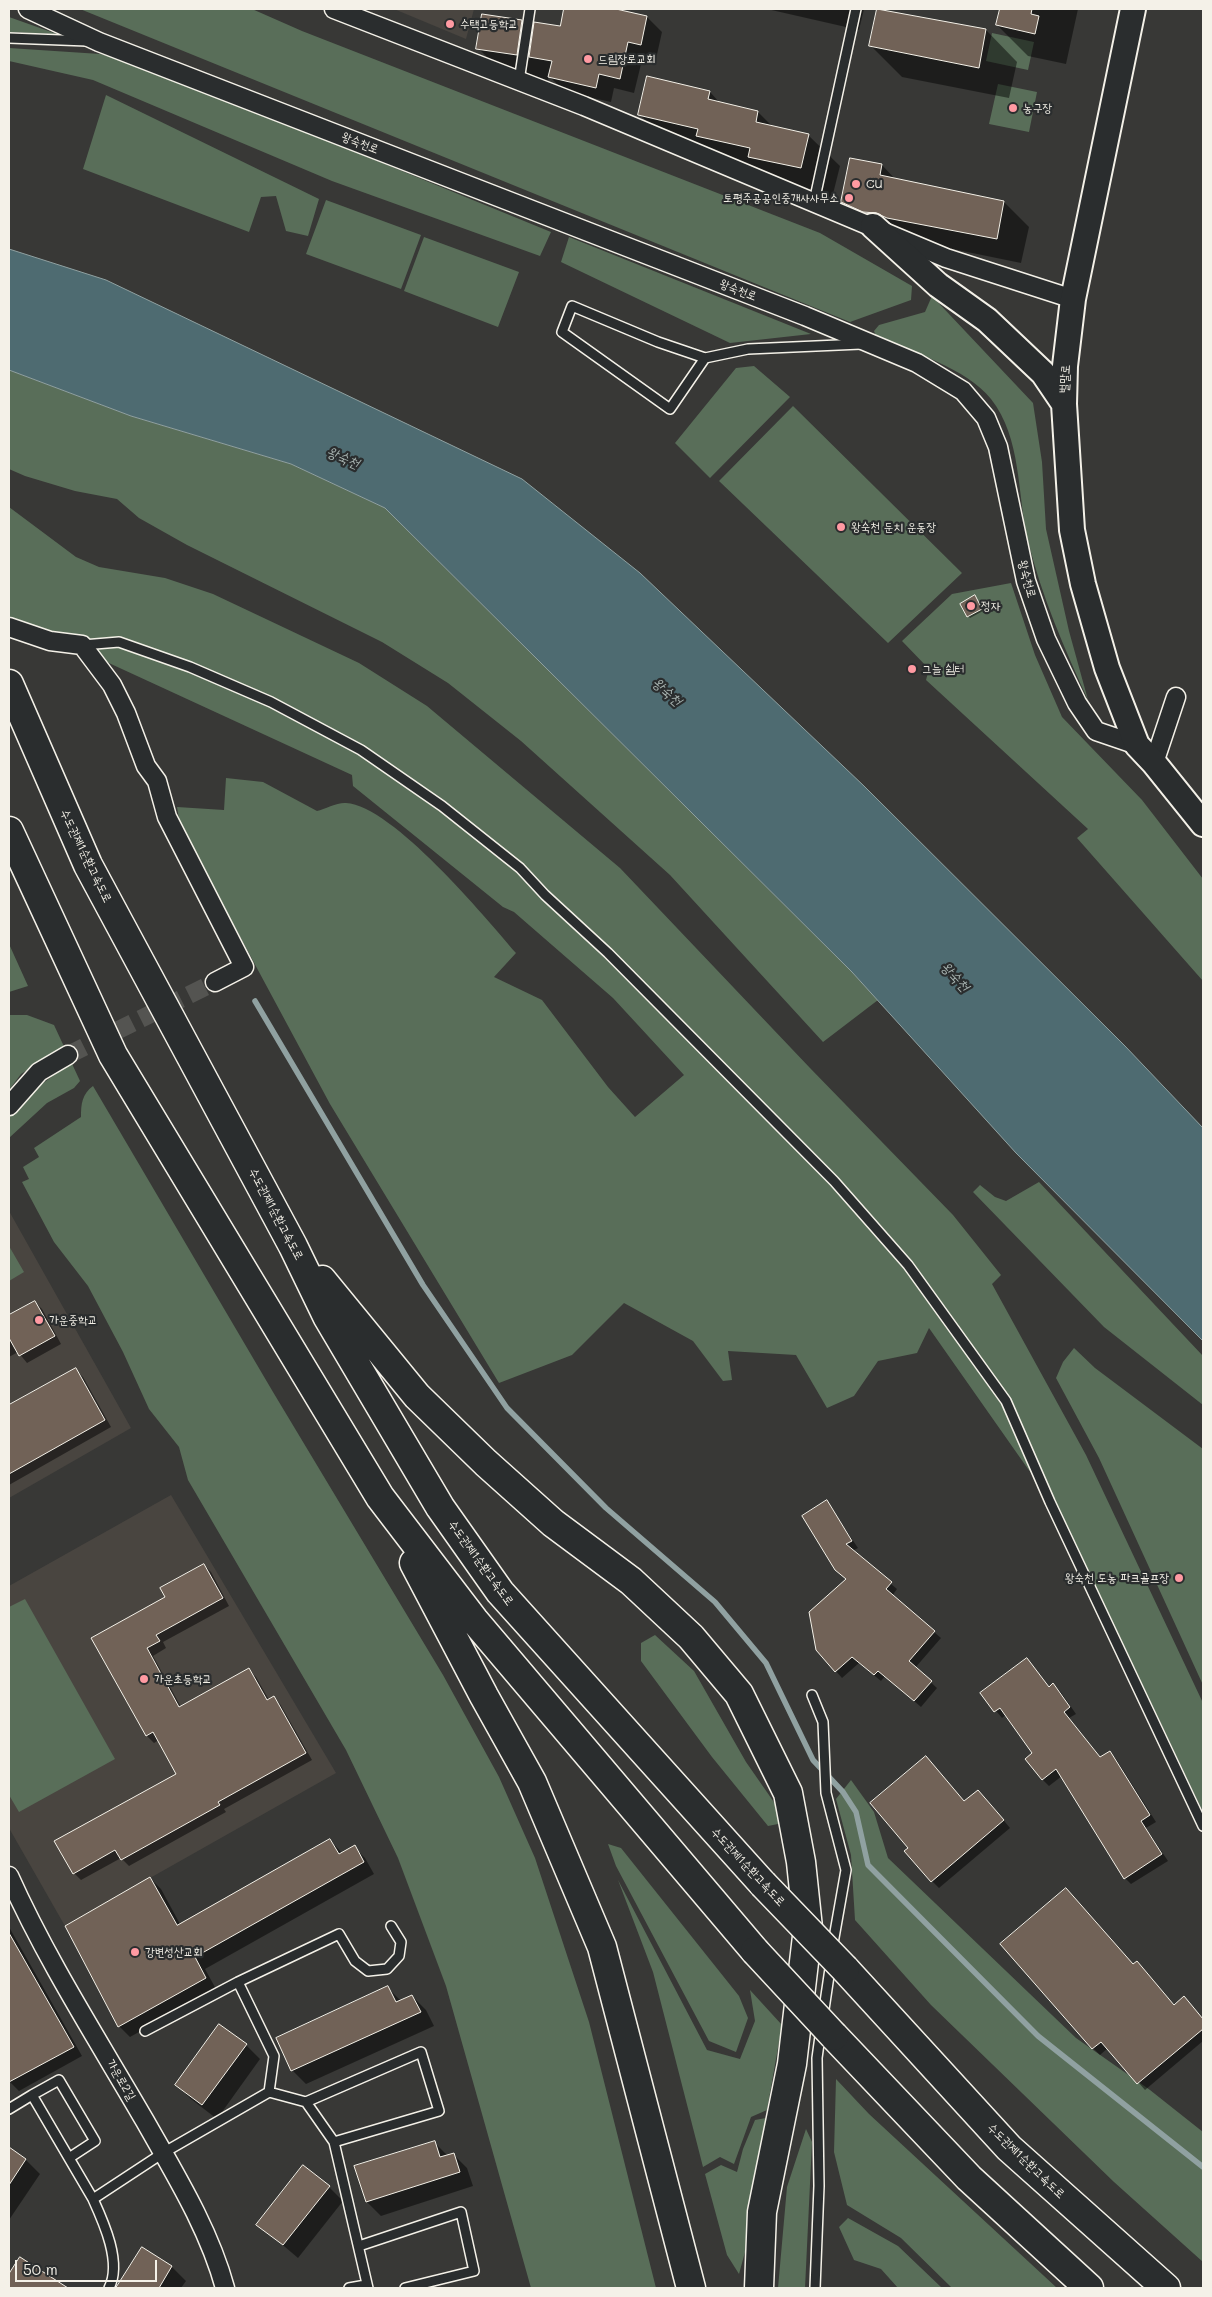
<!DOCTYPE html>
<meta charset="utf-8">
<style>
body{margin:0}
#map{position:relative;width:1212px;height:2297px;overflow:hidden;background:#383836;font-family:Mali,sans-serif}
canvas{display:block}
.frame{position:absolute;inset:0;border:10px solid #f4f1e8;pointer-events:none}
.scale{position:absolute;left:15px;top:2260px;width:142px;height:22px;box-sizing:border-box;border:2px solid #f4f1e8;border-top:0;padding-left:6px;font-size:15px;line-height:18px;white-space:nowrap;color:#f4f1e8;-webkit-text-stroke:4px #2a2d2e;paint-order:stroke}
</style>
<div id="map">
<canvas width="1212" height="2297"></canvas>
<div class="frame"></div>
<div class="scale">50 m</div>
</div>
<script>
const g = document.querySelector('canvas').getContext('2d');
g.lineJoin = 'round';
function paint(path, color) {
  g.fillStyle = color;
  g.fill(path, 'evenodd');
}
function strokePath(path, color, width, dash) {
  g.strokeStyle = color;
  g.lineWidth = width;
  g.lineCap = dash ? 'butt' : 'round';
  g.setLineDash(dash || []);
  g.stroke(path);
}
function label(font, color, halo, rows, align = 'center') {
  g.font = font + ' Mali,"Poor Story",sans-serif';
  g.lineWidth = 4.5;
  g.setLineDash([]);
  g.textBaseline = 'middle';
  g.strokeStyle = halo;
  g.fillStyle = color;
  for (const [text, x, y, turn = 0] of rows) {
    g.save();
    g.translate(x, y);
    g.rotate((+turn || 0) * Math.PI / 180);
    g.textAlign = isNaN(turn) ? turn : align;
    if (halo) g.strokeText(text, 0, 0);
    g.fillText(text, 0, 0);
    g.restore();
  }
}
paint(new Path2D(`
 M394 9H474L466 39Z
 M9 1211 131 1428 9 1498Z
 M171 1495 336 1773 65 1926 9 1828V1586Z`), '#494540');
paint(new Path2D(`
 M80 9H252L302 31 820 233 912 286 911 300 850 322Z
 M9 17 57 34 9 32Z
 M992 33 1034 42 1028 70 986 61Z
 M9 48 100 54 138 63 551 232 540 256 332 181 93 80 9 61Z
 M998 84 1037 92 1029 132 989 124Z
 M106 95 319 199 308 236 286 231 276 196 261 197 249 232 83 169Z
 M326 200 421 235 401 289 306 254Z
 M424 237 519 272 498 327 404 291Z
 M569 237 811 334 730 343 561 262Z
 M932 296 1033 403 1042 462 1046 529 1069 631 1088 700C1064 648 1042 597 1028 541 1017 495 1022 438 991 399 966 368 912 352 876 336L874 331 879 325 925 312Z
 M754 366 790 397 710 478 675 443 736 368Z
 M9 370 131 416 291 464 385 508 852 972 878 1000 823 1042 670 875 521 741 448 683 382 642 187 545 139 518 117 499 75 491 25 476 9 469Z
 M793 406 962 573 888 643 719 481Z
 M9 507 76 557 99 567 165 578 213 594 359 663 427 706 620 868 810 1068 953 1215 1001 1275 992 1284 1086 1455 1203 1703V1812L1052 1494 1028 1469 929 1328 917 1353 878 1361 854 1396 827 1408 796 1355 728 1351 732 1380 723 1381 693 1341 624 1303 572 1355 499 1383 330 1104 180 825 177 807 224 810 226 778 263 782 317 811C325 809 338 802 346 803 393 806 485 917 516 953L494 977 542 1000 608 1087 635 1117 684 1075 613 998 514 912 503 907 353 786 352 775 9 617Z
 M1011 583 1035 655 1062 717 1142 800 1203 879V981L1077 838 1088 829 926 680 929 669 902 641 952 594Z
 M9 944 28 986 9 992Z
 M9 1015H27L54 1025 80 1081 74 1088 47 1103 9 1138V1117L21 1100 63 1068 55 1052 21 1074 9 1090Z
 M93 1086 273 1392 443 1675 499 1777 535 1858 589 2022 656 2288H531L446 1986 398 1858 346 1750 188 1480 179 1447 149 1409 123 1352 88 1286 54 1242 22 1182 29 1179 23 1167 39 1157 34 1148 81 1117C81 1104 82 1094 93 1086Z
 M1039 1182 1203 1356V1405L1104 1327 973 1192 980 1185 995 1197 1006 1201Z
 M9 1246 24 1272 9 1281Z
 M1074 1348 1095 1368 1203 1449V1685L1099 1458 1056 1378 1063 1362Z
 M25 1599 115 1759 19 1812 9 1795V1607Z
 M655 1635 694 1671 746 1762 778 1808V1824L768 1826 712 1757 641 1661V1643Z
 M851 1780 874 1812 888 1858 1076 2038 1150 2090 1203 2132V2262L1114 2182 931 2005 855 1920 851 1855 836 1799Z
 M608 1844 621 1848 739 1996 748 2018 736 2052 709 2041 616 1866Z
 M618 1880 707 2050 740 2059 755 2021 750 1990 782 2025 767 2110 751 2117 734 2164 720 2157 703 2167 653 1972Z
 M836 2079 869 2114 1057 2288H952L901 2238 847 2205 834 2152Z
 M766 2118 745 2252 739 2274 727 2255 705 2174 721 2165 737 2172 743 2149 755 2120Z
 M806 2129 812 2142 805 2288H778L787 2187Z
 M848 2218 898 2246 942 2288H898L881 2269 854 2260 839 2227Z`), '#596e59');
const water = new Path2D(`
 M9 249 106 280 522 479 640 573 864 786 1125 1046 1203 1128V1341L1016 1153 852 972 385 508 291 464 131 416 9 370Z`);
paint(water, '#4e6b71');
strokePath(water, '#90a1a1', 1);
paint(new Path2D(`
 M565 9H610L647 17 662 32 656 59 643 56 634 93 614 88 611 102 565 92 549 76 547 86 509 79 478 48 521 21 534 34 561 28Z
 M767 9H864L859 30Z
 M878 9 986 30 1017 62 1009 98 902 77 871 46Z
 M1001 9H1078L1066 64 1028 56 997 25Z
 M710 92 720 103 758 112 773 127 808 135 840 166 832 198 780 188 671 145 639 114Z
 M882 165 896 180 1004 202 1029 227 1021 263 889 236 867 227 843 202Z
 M976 599 983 611 970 618 968 616Z
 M35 1302 42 1309 61 1344 27 1363 18 1352 9 1357V1317Z
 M76 1370 83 1377 111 1427 9 1485V1407Z
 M827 1502 858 1548 852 1551 897 1589 892 1596 941 1638 915 1668 937 1688 921 1707 885 1676 881 1681 859 1663 842 1678 817 1650 848 1580Z
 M204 1565 211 1572 229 1606 163 1642 166 1648 153 1656 181 1707 249 1670 256 1677 269 1700 273 1697 280 1704 312 1760 224 1809 226 1812 129 1866 121 1858 81 1880 74 1873 178 1774 159 1740 154 1743 147 1736 93 1639 167 1598Z
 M1027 1659 1050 1688 1053 1685 1060 1691 1076 1714 1069 1718 1101 1758 1109 1752 1116 1759 1156 1822 1146 1828 1168 1861 1131 1884 1125 1878 1062 1776 1049 1786 1043 1780 1027 1759 1034 1753 1006 1715 1002 1718 981 1693Z
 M985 1798 1010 1828 939 1888 932 1881 964 1802Z
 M330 1840 342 1853 354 1847 365 1858 374 1874 205 1969 216 1989 130 2037 119 2026 150 1878 161 1889 180 1924Z
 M9 1927 82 2056 19 2091 9 2081Z
 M1001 1944 1133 1966 1137 1962 1175 2006 1191 2005 1203 2019V2041L1145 2090 1108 2048 1100 2055 1093 2048Z
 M388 1988 401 2001 412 1996 426 2010 434 2026 306 2084 292 2070Z
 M219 2026 246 2045 260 2059 217 2119 191 2099 177 2085Z
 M434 2142 448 2156 453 2154 467 2168 473 2186 381 2216 367 2202Z
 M9 2148 26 2160 40 2174 9 2220Z
 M329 2187 343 2201 298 2258 258 2224Z
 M142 2249 172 2267 186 2281 181 2288H118Z
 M20 2259 66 2288H9V2277Z`), '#0007');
strokePath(new Path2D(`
 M255 1001 423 1285 507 1408 606 1508 715 1602 766 1663 813 1760 843 1792 856 1812 868 1865 1038 2036 1203 2167`), '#90a1a1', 5.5);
const building = new Path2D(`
 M564 9H616L647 16 641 45 628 42 620 79 599 74 596 88 548 77 552 61 529 57 534 22 560 26Z
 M877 9 986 29 979 68 869 46Z
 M1000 9H1032L1031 14 1039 16 1035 34 996 25Z
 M482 14 522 20 517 55 476 49Z
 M647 76 710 91 708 99 758 111 756 122 809 134 801 168 748 157 750 148 696 136 698 129 638 115Z
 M850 158 882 164 880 175 1004 201 997 239 887 218 876 213 863 212 841 202Z
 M975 595 982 609 967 617 960 604Z
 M35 1301 55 1336 19 1356 9 1338V1315Z
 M76 1368 105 1420 9 1474V1405Z
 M827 1500 852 1541 846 1544 892 1582 886 1589 935 1631 909 1661 932 1681 914 1701 878 1671 874 1675 852 1657 835 1672 816 1650 809 1612 846 1579 835 1570 802 1516Z
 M204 1564 223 1598 156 1635 160 1641 147 1648 179 1707 249 1668 267 1700 274 1696 306 1753 218 1802 220 1805 121 1860 115 1850 73 1874 54 1841 176 1774 153 1732 146 1736 91 1638 165 1597 160 1588Z
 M1027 1658 1049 1687 1053 1683 1070 1707 1064 1712 1100 1757 1110 1751 1150 1815 1141 1821 1162 1854 1124 1879 1056 1769 1042 1780 1025 1759 1032 1753 1000 1708 994 1712 980 1693Z
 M926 1756 964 1801 978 1790 1004 1820 931 1882 904 1851 908 1848 870 1803Z
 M330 1839 339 1854 355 1845 364 1862 195 1957 206 1978 118 2027 65 1926 150 1877 177 1925Z
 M1066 1888 1133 1964 1137 1961 1174 2005 1184 1996 1203 2019V2029L1137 2084 1101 2042 1092 2049 1000 1944Z
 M9 1933 74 2047 9 2082Z
 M388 1986 396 2002 412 1995 421 2012 291 2071 276 2038Z
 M219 2024 247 2044 202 2105 175 2085Z
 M435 2141 440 2157 454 2153 460 2172 366 2202 354 2166Z
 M9 2147 26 2159 9 2185Z
 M303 2165 330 2186 283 2245 256 2225Z
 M142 2247 172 2266 159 2288H116Z
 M20 2257 68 2288H9V2274Z`);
paint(building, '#716257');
strokePath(building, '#f4f1e8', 1);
strokePath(new Path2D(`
 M68 1055 215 982`), '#545451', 18, [18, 9]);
const lane = new Path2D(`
 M9 38 87 41
 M519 81 530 9
 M814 202 856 9
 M705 358 670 409 562 332 572 306 658 342 705 358 748 349 861 344
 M83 645 119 642 190 667 271 702 361 750 442 806 520 868 545 895 608 953 834 1181 908 1265 1006 1401 1050 1502 1203 1826
 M812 1695 823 1722 826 1793 846 1870 832 1949
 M823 2016 831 1962
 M145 2031 238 1982
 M269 2092 274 2056 238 1982 339 1934 355 1961 368 1971 387 1969 399 1956 401 1942 391 1926
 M306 2102 421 2052 439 2111 334 2142
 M9 2109 32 2095
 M69 2158 95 2141 59 2080 32 2095 93 2199 163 2153 269 2092 306 2102 334 2142 368 2288
 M93 2199C104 2223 122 2263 109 2288
 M359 2246 461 2212 474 2271 405 2288
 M349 2288 366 2285
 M815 2288 819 2186 817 2058 821 2029`);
const street = new Path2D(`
 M28 9 99 42 805 316 917 363 963 391 986 418 998 447 1026 581 1046 639 1077 703 1096 731 1137 745
 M334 9 584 106 946 258 1073 299
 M9 627 50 641 82 645 112 685 126 713 146 766 157 781 167 817 244 967 215 982
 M1154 763 1176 697
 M9 1106 39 1072 68 1055
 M9 1876C47 1961 98 2040 145 2121 175 2174 209 2229 225 2288`);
const secondary = new Path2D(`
 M1133 9 1073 299 1065 366 1064 404 1072 530 1083 584 1107 668 1137 745 1154 763 1203 824
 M873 226 938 285 987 320 1043 373 1064 404`);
const highway = new Path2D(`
 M9 684 88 865 293 1246 327 1316 440 1507 500 1592 763 1884
 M9 831 113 1055 380 1497 474 1620 755 1951
 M322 1280 417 1396 486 1463 553 1523 631 1581 691 1637 739 1694 788 1793 801 1862 808 1928 792 2064 762 2212 759 2288
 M414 1563 484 1696 532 1782 602 1947 691 2288
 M845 1969 1009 2148 1166 2288
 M834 2036 969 2178 1089 2288`);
strokePath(lane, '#f4f1e8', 12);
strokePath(street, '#f4f1e8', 21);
strokePath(secondary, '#f4f1e8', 28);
strokePath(highway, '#f4f1e8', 31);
strokePath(lane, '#2a2d2e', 9);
strokePath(street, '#2a2d2e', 18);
strokePath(secondary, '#2a2d2e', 24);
strokePath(highway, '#2a2d2e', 28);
const highwayBridge = new Path2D(`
 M763 1884 845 1969
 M755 1951 834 2036`);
strokePath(highwayBridge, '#f4f1e8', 31, []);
strokePath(highwayBridge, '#2a2d2e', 28);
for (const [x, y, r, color] of [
 [450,24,5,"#ff9aa2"],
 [588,59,5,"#ff9aa2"],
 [1013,108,5,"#ff9aa2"],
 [856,184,5,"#ff9aa2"],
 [849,198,5,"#ff9aa2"],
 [841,527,5,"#ff9aa2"],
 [971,606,5,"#ff9aa2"],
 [912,669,5,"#ff9aa2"],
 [39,1320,5,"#ff9aa2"],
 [1179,1578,5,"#ff9aa2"],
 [144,1679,5,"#ff9aa2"],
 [135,1952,5,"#ff9aa2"]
]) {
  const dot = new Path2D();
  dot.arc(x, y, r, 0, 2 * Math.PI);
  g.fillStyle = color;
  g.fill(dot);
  strokePath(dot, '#2a2d2e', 2);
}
label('12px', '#f4f1e8', '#2a2d2e', [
 ["수택고등학교",460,24],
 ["드림장로교회",598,59],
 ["농구장",1023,108],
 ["CU",866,184],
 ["토평주공공인중개사사무소",839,198,"right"],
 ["왕숙천 둔치 운동장",851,527],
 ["정자",981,606],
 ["그늘 쉼터",922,669],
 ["가운중학교",49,1320],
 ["왕숙천 도농 파크골프장",1169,1578,"right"],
 ["가운초등학교",154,1679],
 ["강변성산교회",145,1952]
], 'left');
label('12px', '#f4f1e8', '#2a2d2e', [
 ["왕숙천로",360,143,21],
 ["왕숙천로",738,290,21],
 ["벌말로",1065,379,-86],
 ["왕숙천로",1027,579,75],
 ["수도권제1순환고속도로",86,856,64],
 ["수도권제1순환고속도로",276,1214,62],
 ["수도권제1순환고속도로",481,1563,54],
 ["수도권제1순환고속도로",748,1867,47],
 ["가운로2길",121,2080,60],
 ["수도권제1순환고속도로",1026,2161,44]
]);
label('italic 14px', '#a9b5b2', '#2a2d2e', [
 ["왕숙천",343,458,23],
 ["왕숙천",667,692,42],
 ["왕숙천",955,977,47]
]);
</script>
